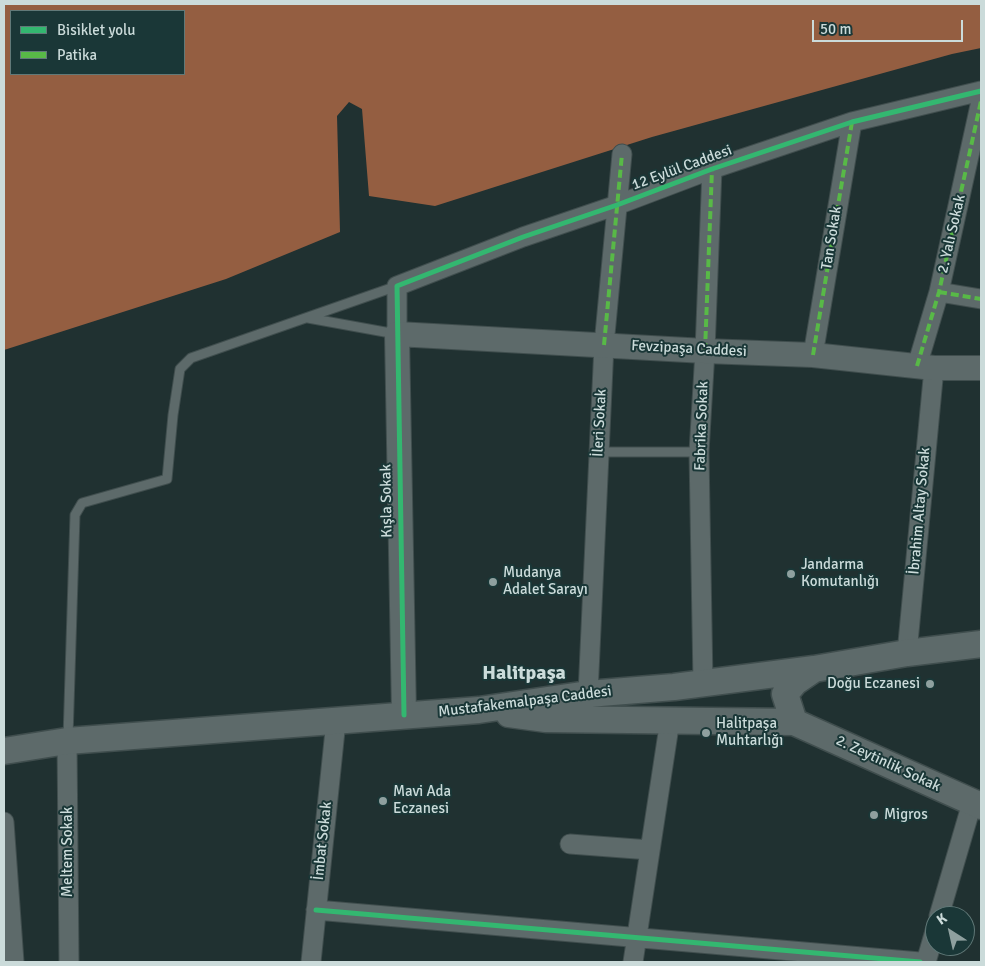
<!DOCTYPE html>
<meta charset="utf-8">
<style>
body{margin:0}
#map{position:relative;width:985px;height:966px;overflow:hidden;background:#203131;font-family:Signika,sans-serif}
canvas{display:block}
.frame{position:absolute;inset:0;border:5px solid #cbdbda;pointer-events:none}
.legend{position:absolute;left:10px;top:10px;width:175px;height:65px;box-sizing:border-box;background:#1a3737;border:1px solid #617978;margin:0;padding:6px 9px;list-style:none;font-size:15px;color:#cbdbda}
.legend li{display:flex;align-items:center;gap:10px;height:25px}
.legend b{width:25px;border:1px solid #617978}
.north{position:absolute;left:925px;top:906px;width:50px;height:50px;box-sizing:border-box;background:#1a3737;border:1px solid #617978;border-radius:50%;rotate:325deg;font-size:14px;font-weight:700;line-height:20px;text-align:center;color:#cbdbda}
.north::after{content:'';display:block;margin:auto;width:18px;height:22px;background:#8fa09f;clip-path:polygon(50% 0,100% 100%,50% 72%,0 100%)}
.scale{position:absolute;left:812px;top:20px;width:151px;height:22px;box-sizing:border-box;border:2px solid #cbdbda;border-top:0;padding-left:6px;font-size:15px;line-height:18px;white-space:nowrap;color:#cbdbda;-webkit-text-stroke:4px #1a3737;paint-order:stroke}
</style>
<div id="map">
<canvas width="985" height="966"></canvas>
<div class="frame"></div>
<ul class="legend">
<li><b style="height:6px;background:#33b770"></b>Bisiklet yolu</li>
<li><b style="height:6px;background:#58b947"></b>Patika</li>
</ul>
<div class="north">K</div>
<div class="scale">50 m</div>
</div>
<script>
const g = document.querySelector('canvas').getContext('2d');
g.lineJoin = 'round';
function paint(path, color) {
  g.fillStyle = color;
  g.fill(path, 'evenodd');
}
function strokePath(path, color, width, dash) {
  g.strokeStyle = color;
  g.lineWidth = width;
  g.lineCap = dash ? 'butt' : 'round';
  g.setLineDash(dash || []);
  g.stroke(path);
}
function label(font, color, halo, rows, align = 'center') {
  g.font = font + ' Signika,sans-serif';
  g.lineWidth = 4;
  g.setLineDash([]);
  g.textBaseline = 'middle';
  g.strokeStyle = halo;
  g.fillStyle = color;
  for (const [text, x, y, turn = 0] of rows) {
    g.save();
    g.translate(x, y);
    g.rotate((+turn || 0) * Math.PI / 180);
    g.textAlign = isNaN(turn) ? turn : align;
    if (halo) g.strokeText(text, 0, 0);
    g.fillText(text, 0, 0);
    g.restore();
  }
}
paint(new Path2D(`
 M4 4H981V48L952 54 652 137 435 206 369 196 362 109 349 102 337 116 340 232 226 279 4 350ZM11 11H184V74H11Z`), '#945e41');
const service = new Path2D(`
 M308 318 396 334
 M599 452H699
 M68 738 75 515 82 503 167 479 173 415 180 369 191 358 397 286`);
const minor = new Path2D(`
 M939 292 981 299
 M397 334V286L523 237 617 205 712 169 852 122 981 91
 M813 355 852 122
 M917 366 939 292 981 101
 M907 653 934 368
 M703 683 699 452 705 351 712 169
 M588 694 604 345 622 154
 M67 741 69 962
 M4 822 14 962
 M570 844 650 850
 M316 910 920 962
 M939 916 972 803
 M311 962 336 721
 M633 962 670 720
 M926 962 935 931`);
const tertiary = new Path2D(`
 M404 715 397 334 705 351 813 355 934 368H981`);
const secondary = new Path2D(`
 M509 714 546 719 794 722 981 806
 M794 722 785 694 795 682 814 669
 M4 751 67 741 479 710 588 694 674 687 814 669 907 653 981 644`);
strokePath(service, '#404e4e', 11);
strokePath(minor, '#404e4e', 21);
strokePath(tertiary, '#404e4e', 26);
strokePath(secondary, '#404e4e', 29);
strokePath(service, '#5d6a6a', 9);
strokePath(minor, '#5d6a6a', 19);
strokePath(tertiary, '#5d6a6a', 24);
strokePath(secondary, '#5d6a6a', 26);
strokePath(new Path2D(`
 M939 292 981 299
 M604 345 622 154
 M705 351 712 169
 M813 355 852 122
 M917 366 939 292 981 101`), '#58b947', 4, [8, 4]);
strokePath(new Path2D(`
 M404 715 397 286 523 237 617 205 712 169 852 122 981 91
 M316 910 920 962`), '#33b770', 5);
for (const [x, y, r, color] of [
 [791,574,5,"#8fa09f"],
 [493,582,5,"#8fa09f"],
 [930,684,5,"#8fa09f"],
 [706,733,5,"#8fa09f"],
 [383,801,5,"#8fa09f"],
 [874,815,5,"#8fa09f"]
]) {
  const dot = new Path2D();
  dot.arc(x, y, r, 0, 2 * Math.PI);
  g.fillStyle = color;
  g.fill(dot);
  strokePath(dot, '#1a3737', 2);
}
label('15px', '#cbdbda', '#1a3737', [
 ["12 Eylül Caddesi",682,168,-20],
 ["2. Yalı Sokak",952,234,-77],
 ["Tan Sokak",832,238,-81],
 ["Fevzipaşa Caddesi",689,349,3],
 ["İleri Sokak",600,423,-87],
 ["Fabrika Sokak",702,426,-88],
 ["Kışla Sokak",387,501,-91],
 ["İbrahim Altay Sokak",920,511,-85],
 ["Mustafakemalpaşa Caddesi",525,702,-7],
 ["2. Zeytinlik Sokak",888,764,25],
 ["İmbat Sokak",323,841,-84],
 ["Meltem Sokak",68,852,-90]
]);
label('15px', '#cbdbda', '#1a3737', [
 ["Jandarma",801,565],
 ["Komutanlığı",801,582],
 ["Mudanya",503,573],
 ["Adalet Sarayı",503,590],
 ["Doğu Eczanesi",920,684,"right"],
 ["Halitpaşa",716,724],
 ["Muhtarlığı",716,741],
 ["Mavi Ada",393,792],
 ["Eczanesi",393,809],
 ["Migros",884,815]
], 'left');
label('bold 20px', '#cbdbda', '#1a3737', [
 ["Halitpaşa",524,674]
]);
</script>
